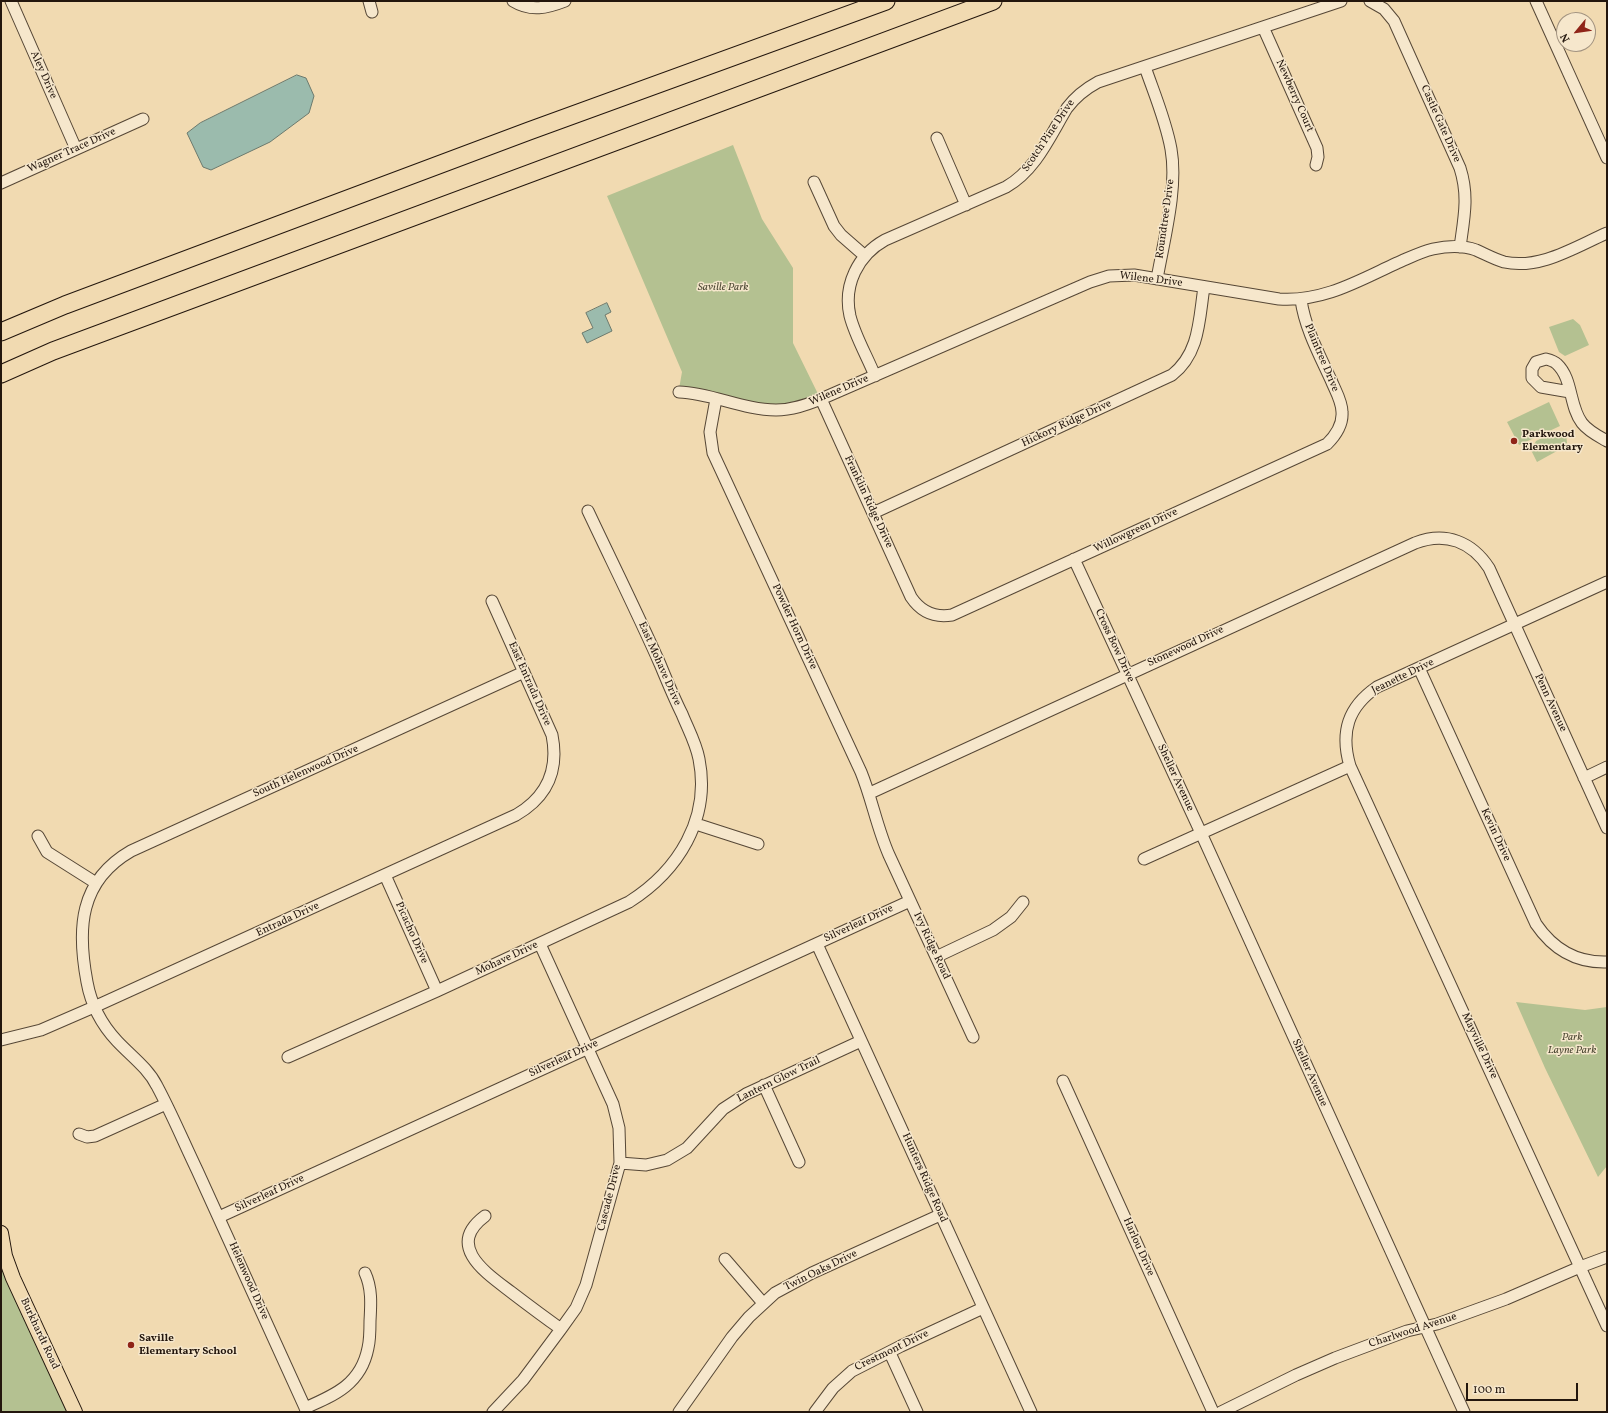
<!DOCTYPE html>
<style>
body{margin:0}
#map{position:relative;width:1608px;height:1413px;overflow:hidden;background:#f1dab1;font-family:Vollkorn,serif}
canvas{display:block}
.frame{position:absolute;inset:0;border:2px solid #23160d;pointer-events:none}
.north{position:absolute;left:1556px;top:12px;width:40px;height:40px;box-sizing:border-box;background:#f6e7cc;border:1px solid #a29380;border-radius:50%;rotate:241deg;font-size:11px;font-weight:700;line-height:16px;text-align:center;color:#23160d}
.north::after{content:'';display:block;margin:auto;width:14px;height:18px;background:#8f2418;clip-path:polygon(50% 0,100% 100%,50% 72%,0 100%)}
.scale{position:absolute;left:1466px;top:1383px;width:112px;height:18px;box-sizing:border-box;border:2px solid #23160d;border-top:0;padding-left:5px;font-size:12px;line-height:14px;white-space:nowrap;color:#23160d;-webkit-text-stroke:3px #f6e7cc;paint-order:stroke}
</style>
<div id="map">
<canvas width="1608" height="1413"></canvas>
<div class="frame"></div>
<div class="north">N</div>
<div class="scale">100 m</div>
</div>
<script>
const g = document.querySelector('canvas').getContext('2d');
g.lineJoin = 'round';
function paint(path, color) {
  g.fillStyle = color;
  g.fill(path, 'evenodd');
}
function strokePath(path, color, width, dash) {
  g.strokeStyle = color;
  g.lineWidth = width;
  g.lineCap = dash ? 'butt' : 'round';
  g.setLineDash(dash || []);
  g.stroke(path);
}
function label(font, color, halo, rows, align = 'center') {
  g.font = font + ' Vollkorn,serif';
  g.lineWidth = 3;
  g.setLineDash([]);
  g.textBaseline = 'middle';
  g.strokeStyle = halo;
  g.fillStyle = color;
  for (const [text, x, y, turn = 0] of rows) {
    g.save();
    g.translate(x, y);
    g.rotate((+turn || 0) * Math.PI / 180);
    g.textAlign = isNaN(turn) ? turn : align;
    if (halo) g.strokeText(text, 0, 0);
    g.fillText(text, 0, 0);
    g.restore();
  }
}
paint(new Path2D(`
 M733 145 762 219 793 268V343L819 396 807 401 776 406 679 389 682 372 607 196Z
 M1573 319 1580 325 1589 345 1565 356 1559 352 1549 327Z
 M1549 402 1560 426 1519 445 1507 422Z
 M1556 431 1566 433 1567 443 1557 451 1537 462 1531 450 1536 441Z
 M1516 1002 1585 1010 1607 1007V1166L1598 1177 1545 1068Z
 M1 1258 75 1412H1Z`), '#b4c191');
const water = new Path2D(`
 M297 75 306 78 314 96 309 113 270 142 211 170 203 167 187 133 200 123Z
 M607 303 611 312 605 315 612 331 587 343 582 333 593 328 586 313Z`);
paint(water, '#9bbbad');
strokePath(water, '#6b796d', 1);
const minor = new Path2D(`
 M11 1 76 149
 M369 1 372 12
 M513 1C531 12 547 8 565 1
 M1370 1 1384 9 1394 21 1460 168C1469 196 1464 218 1460 247
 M1536 1 1607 158
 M1263 27 1317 148 1318 157 1316 165
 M1145 67C1154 93 1166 121 1171 149 1178 188 1164 239 1157 279
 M937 138 966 205
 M814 182 834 226 841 235 865 256
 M1 183 143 119
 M875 376C867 356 855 336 850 316 843 285 858 255 885 240L1006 187C1036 170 1050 136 1067 108 1076 96 1085 89 1098 82L1341 1
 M679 392C712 393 743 410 776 410 792 410 806 405 821 399L1090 282 1109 276 1134 275 1279 299C1323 302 1358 281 1397 263 1409 258 1420 252 1433 249 1447 246 1462 245 1476 250 1485 254 1494 259 1504 262 1540 270 1575 247 1607 233
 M1570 392 1541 387 1532 378V369L1536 362 1546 359C1550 360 1555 362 1557 364 1573 379 1569 406 1582 423 1588 431 1598 436 1607 441
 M716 399 710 432 713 453 861 772C872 799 877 828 889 855L973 1037
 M821 399 911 597C921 612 934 618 952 615L1327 444C1336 435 1343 425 1342 412 1342 401 1335 390 1331 380 1319 354 1305 328 1301 300
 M873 513 1172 375C1200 353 1199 319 1204 287
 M1074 559 1201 833 1464 1412
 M1607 582 1377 687C1348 707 1340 732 1350 766L1607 1326
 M1419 668 1536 924C1553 949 1577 963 1607 962
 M1584 778 1607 767
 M870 793 1415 543C1446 531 1472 542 1489 568L1607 828
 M696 824 758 844
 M38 836 47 852 96 883
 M1144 859 1350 766
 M385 875 437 991
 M817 944 1031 1412
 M936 957 993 930 1011 917 1023 902
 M1 1040 41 1030 94 1007 516 815C547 797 559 770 552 735L492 601
 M288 1057 437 991 629 902C678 871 711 819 699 759 696 743 688 729 682 714 674 698 667 681 660 664 637 612 612 562 588 511
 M1063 1081 1213 1412
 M764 1085 799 1162
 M79 1134 87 1137 95 1136 166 1104
 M620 1163 646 1165 667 1160 687 1148 723 1109 746 1094 861 1041
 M485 1216C445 1246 486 1273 511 1292 528 1305 544 1317 561 1329
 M219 1217 910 901
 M725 1259 763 1303
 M890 1353 917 1412
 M305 1408C335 1395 361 1384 368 1348 370 1340 370 1330 370 1321 371 1304 372 1288 365 1273
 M307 1412C270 1331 234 1251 197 1170 184 1143 172 1114 157 1086 148 1068 131 1056 117 1041 102 1025 91 1004 87 982 77 929 79 881 131 851L524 672
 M493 1412 523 1380 561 1329 576 1308 586 1285 620 1163 619 1128 613 1104 540 944
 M679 1412 732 1337 749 1317 775 1293 812 1273 940 1215
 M815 1412 833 1388 852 1371 901 1346 983 1308
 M1221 1412 1296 1375 1335 1358 1407 1331 1437 1324 1506 1299 1580 1267 1607 1257`);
const major = new Path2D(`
 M1 1233 5 1256 13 1278 75 1412`);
const highway = new Path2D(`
 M1 332 65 305 529 131 886 1
 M1 374 53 351 993 1`);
strokePath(minor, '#564736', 13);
strokePath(major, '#23160d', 16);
strokePath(highway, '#23160d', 19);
strokePath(minor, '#f6e7cc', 11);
strokePath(major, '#f1dab1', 14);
strokePath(highway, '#f1dab1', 17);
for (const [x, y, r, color] of [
 [1514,441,4,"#8f2418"],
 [131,1345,4,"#8f2418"]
]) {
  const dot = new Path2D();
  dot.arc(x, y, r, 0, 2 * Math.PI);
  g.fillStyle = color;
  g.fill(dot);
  strokePath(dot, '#f6e7cc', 1.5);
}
label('11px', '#23160d', '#f6e7cc', [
 ["Aley Drive",43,75,66],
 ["Newberry Court",1294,96,66],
 ["Castle Gate Drive",1440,124,66],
 ["Scotch Pine Drive",1049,136,-56],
 ["Wagner Trace Drive",72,151,-24],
 ["Roundtree Drive",1166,219,-82],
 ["Wilene Drive",1151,280,7],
 ["Plaintree Drive",1321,358,67],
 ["Wilene Drive",839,391,-23],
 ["Hickory Ridge Drive",1067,424,-25],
 ["Franklin Ridge Drive",868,502,65],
 ["Willowgreen Drive",1136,531,-25],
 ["Powder Horn Drive",794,627,65],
 ["Cross Bow Drive",1114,646,65],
 ["Stonewood Drive",1186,647,-25],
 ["East Mohave Drive",659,664,66],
 ["Jeanette Drive",1403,677,-26],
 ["East Entrada Drive",529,684,66],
 ["Penn Avenue",1550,703,65],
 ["South Helenwood Drive",306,772,-24],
 ["Sheller Avenue",1175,778,65],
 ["Kevin Drive",1495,835,65],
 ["Entrada Drive",288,920,-25],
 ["Silverleaf Drive",859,924,-25],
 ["Picacho Drive",411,933,66],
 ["Ivy Ridge Road",931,946,65],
 ["Mohave Drive",507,959,-25],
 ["Mayville Drive",1479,1046,65],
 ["Silverleaf Drive",564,1059,-25],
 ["Sheller Avenue",1309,1073,66],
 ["Lantern Glow Trail",779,1080,-26],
 ["Hunters Ridge Road",924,1178,66],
 ["Silverleaf Drive",270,1194,-25],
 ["Cascade Drive",610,1198,-76],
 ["Harlou Drive",1138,1247,66],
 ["Twin Oaks Drive",821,1271,-26],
 ["Helenwood Drive",248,1281,66],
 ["Charlwood Avenue",1413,1331,-18],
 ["Burkhardt Road",39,1334,65],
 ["Crestmont Drive",892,1351,-26]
]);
label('italic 11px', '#4e4935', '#f6e7cc', [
 ["Saville Park",723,288],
 ["Park",1572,1038],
 ["Layne Park",1572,1051]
]);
label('bold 11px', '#23160d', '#f6e7cc', [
 ["Parkwood",1522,435],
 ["Elementary",1522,448],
 ["Saville",139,1339],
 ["Elementary School",139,1352]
], 'left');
</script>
